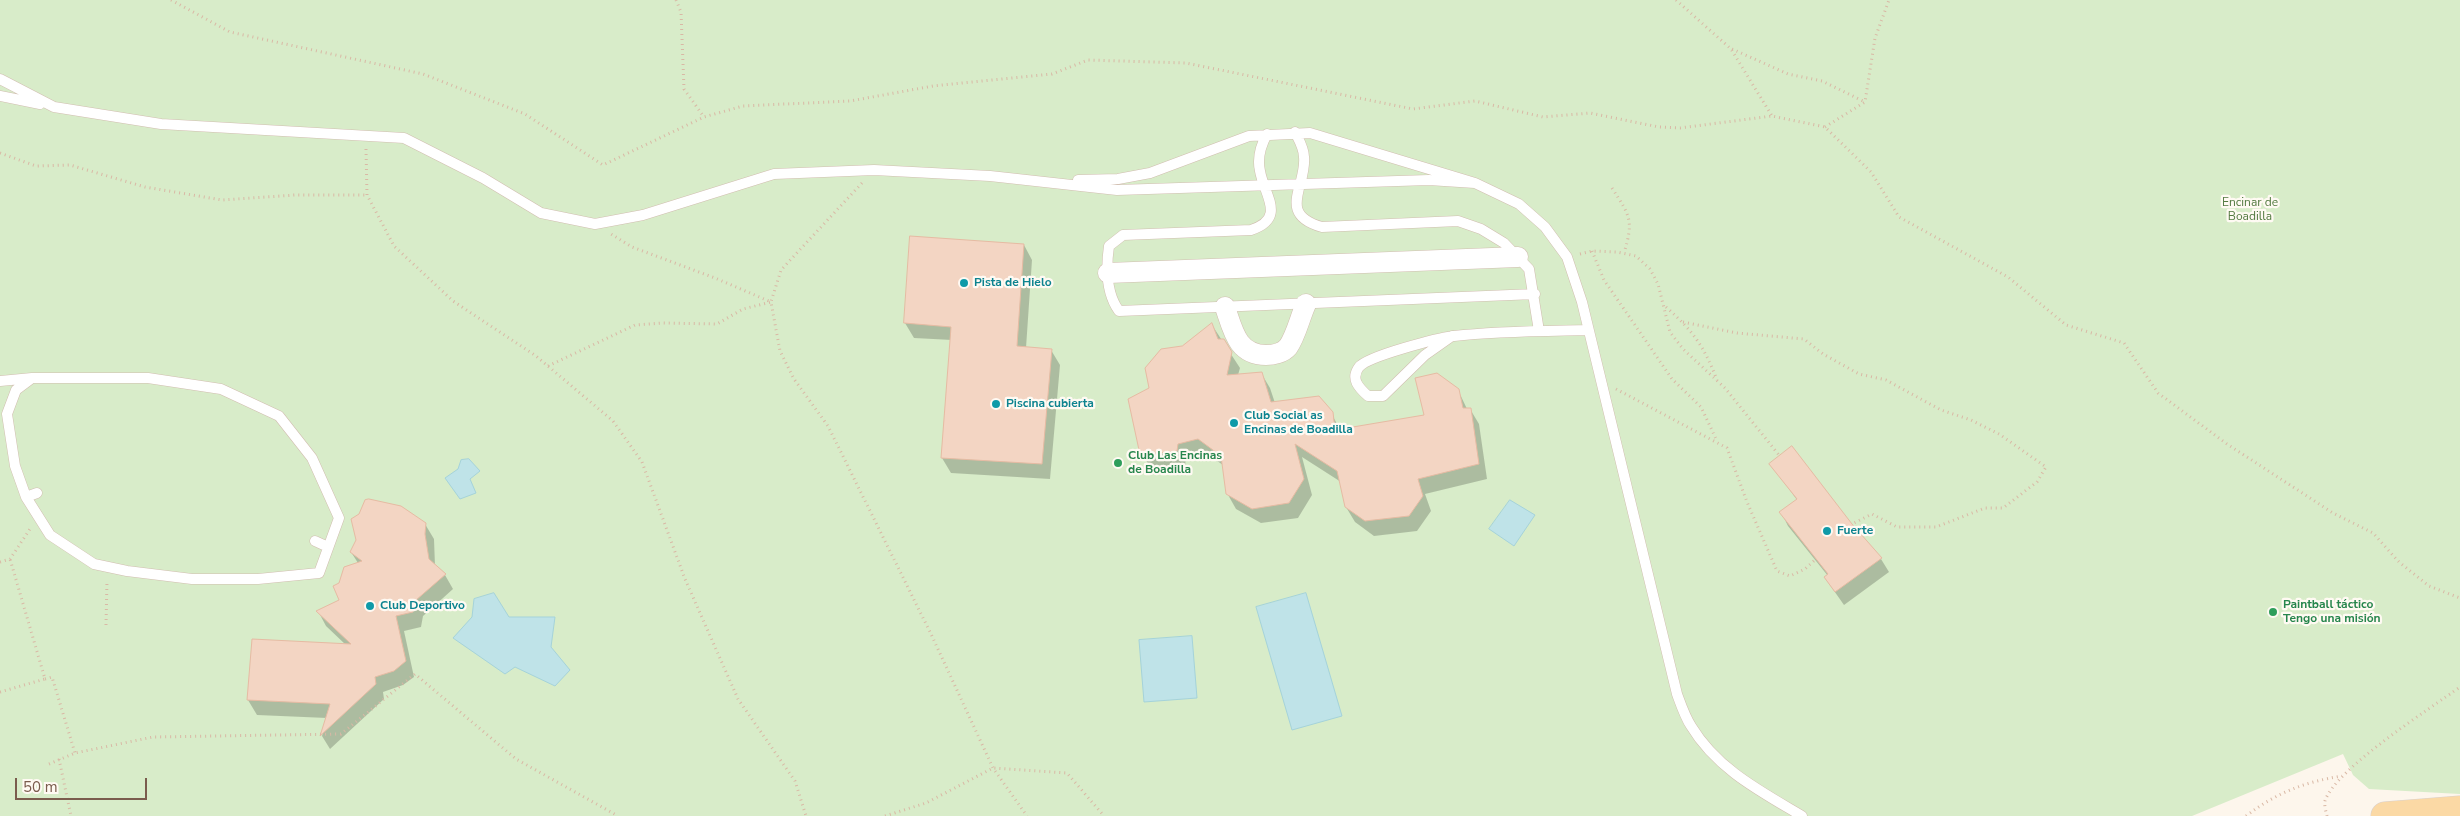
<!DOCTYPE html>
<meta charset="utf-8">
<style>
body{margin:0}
#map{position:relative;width:2460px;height:816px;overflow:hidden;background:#fdf6ec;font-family:"Nunito Sans",sans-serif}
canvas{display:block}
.scale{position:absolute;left:15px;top:778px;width:132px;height:22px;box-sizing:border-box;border:2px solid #7a5c4d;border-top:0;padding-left:6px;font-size:15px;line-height:18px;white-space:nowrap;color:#7a5c4d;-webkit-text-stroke:4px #fffaf3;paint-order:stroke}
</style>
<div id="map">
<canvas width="2460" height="816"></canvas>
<div class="scale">50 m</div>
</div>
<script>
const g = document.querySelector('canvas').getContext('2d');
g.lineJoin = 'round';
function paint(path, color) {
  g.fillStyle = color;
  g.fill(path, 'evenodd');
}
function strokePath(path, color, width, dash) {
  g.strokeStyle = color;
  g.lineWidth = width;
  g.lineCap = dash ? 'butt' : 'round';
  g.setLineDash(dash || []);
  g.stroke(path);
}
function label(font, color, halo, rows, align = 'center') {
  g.font = font + ' "Nunito Sans",sans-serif';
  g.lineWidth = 4.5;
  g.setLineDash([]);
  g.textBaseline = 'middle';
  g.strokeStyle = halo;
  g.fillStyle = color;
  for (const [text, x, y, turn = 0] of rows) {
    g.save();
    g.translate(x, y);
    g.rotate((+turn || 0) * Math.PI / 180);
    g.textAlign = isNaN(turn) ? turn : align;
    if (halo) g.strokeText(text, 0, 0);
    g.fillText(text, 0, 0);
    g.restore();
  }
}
paint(new Path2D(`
 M0 0H2460V794L2369 789 2353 775 2343 754 2192 816H0Z`), '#d8ecc9');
const water = new Path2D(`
 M469 459 480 471 470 479 476 493 460 499 445 478 458 469 461 460Z
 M1510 500 1535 515 1514 546 1489 529Z
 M494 593 509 617H555L551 647 570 670 555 686 515 667 505 674 453 638 472 617 474 599Z
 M1306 593 1342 716 1292 730 1256 607Z
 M1192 636 1197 698 1144 702 1139 640Z`);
paint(water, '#bfe3e8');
strokePath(water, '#a5d3da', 1);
paint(new Path2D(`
 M1024 245 1032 260 1026 348 1051 350 1060 365 1050 479 951 473 942 458 952 340 914 338 905 323Z
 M1212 325 1240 368 1238 375 1261 373 1270 388 1275 403 1331 413 1341 431 1425 416 1458 390 1467 409H1470L1479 424 1487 479 1425 494 1431 511 1417 531 1374 536 1355 522 1346 507 1341 482 1302 457 1312 495 1298 518 1261 523 1236 509 1227 493 1223 465 1207 454 1186 459 1185 465 1157 469 1149 465 1140 450 1150 389 1183 347Z
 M1771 464 1851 525 1881 559 1889 572 1844 605 1825 578 1828 576 1788 526 1781 512 1797 500Z
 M425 524 434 539 435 566 445 575 453 589 423 616 421 627 404 631 414 677 403 685 383 692 384 699 330 749 322 736 327 718 257 715 248 700 346 645 326 626 318 611 340 600V584L358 563 351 552 357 540Z`), '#0003');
const building = new Path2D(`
 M910 236 1024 244 1017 346 1052 349 1042 464 941 458 951 327 904 323Z
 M1212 323 1218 339H1224L1232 352 1227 375 1262 372 1271 402 1319 396 1333 412 1335 430 1424 415 1415 378 1437 373 1459 389 1463 408H1471L1479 464 1418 479 1423 496 1409 516 1365 521 1345 507 1337 471 1295 444 1304 479 1289 503 1252 509 1226 494 1221 456 1198 439 1178 444 1177 451 1148 454 1139 450 1128 399 1149 388 1145 368 1161 349 1182 346Z
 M1792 446 1852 524 1882 558 1835 592 1824 577 1828 574 1779 512 1797 499 1769 464Z
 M369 499 401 506 426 523 425 534 429 559 446 574 415 601 413 612 396 616 406 661 394 671 375 677 376 684 320 736 330 704 247 700 252 639 351 644 316 611 339 600 333 586 339 583 344 567 362 561 350 552 356 540 351 519 359 514 365 500Z`);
paint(building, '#f3d5c3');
strokePath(building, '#e6bba3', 1);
const lane = new Path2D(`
 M0 79 54 107 161 124 404 138 483 178 541 213 595 224 643 215 774 174 874 170 990 176 1117 190 1429 180 1475 183
 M0 96 40 104
 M1295 132C1299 140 1304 148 1304 157 1307 186 1276 214 1322 227L1458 221 1481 229 1504 243 1529 269 1539 331
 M1267 134C1261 145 1257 158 1260 171 1264 195 1287 218 1251 230L1123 235 1109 246C1106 267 1106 293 1119 311L1535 294
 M1078 180 1118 179 1150 173 1249 136 1310 133 1475 183 1519 204 1545 227 1567 257 1582 302 1677 694C1681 705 1685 717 1691 726 1717 769 1760 791 1802 816
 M1452 336 1425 355 1383 396H1368C1359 388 1350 379 1359 367 1368 356 1438 338 1454 336 1498 331 1544 331 1588 330
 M0 381 32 378H148L221 389 279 416 312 458 339 518 319 573 258 579H192L127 571 94 564 50 535 26 497 15 466 7 414 16 390 32 378
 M26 497 37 493
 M315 541 328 547`);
const street = new Path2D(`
 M1108 273 1518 257
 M1225 307C1233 330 1237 355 1266 355 1273 355 1283 353 1288 347 1296 336 1300 317 1306 304`);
const primary = new Path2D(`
 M2385 816 2460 810`);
strokePath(lane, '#d1beb0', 11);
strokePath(street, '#d1beb0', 21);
strokePath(primary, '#dad1cd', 29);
strokePath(new Path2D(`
 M171 0 230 32 423 74 525 114 603 165 704 117 743 106 850 101 933 86 1052 74 1088 60 1186 63 1413 109 1475 101 1543 117 1590 113 1659 127 1680 128 1772 116 1825 127 1871 172 1899 217 2008 277 2066 325 2124 343 2158 393 2227 444 2333 513 2373 533 2399 562 2429 586 2460 598
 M676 0 681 12 684 89 704 117
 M1676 0 1731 49 1772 116
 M1732 49 1788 74 1822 81 1865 102
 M1825 127 1865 102 1875 38 1889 0
 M366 149 367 195 394 246 453 301 536 356 613 421 642 462 685 579 738 699 795 781 806 816
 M0 153 36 166 70 165 145 187 222 200 295 195H367
 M862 183 781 270 771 302 780 351 794 379 828 426 931 634 993 768 1027 816
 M1612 188C1630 216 1634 220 1624 253
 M1592 251 1604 280 1672 379 1701 407 1717 441
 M1580 254 1592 251 1617 252 1636 256 1650 269 1658 284 1670 332 1683 349 1725 388 1779 455
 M1666 307C1693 331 1704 346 1717 380
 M1683 322 1737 333 1804 339 1823 354 1859 374 1886 380 1941 410 1971 420 1999 434 2046 467 2037 482 2003 508H1985L1936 527H1897L1872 514 1852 524
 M548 366 635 325 663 323 717 324 743 309 771 302 715 278 632 247 611 234
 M1616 389 1727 448 1747 502 1777 571 1790 576 1805 569 1816 559
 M0 562 10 559 30 529
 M106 625 107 580
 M45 679 52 677 75 753
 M0 692 45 679 10 559
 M59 759 71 816
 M49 764 75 753 153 737 341 734 415 674 516 759 618 816
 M885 816 926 803 993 768 1067 773 1104 816
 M2246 816C2276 793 2304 782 2342 776
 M2327 816C2326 812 2324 805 2325 801 2335 769 2431 708 2460 687`), '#d9b8a5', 3, [1, 4]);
strokePath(lane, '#fff', 10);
strokePath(street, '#fff', 20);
strokePath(primary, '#fbd9a5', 28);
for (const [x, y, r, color] of [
 [964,283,5,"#0f9aa8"],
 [996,404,5,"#0f9aa8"],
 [1234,423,5,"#0f9aa8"],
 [1118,463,5,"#2e9e5b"],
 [1827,531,5,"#0f9aa8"],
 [370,606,5,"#0f9aa8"],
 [2273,612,5,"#2e9e5b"]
]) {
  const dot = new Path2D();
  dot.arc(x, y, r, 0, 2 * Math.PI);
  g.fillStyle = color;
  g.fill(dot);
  strokePath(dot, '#fffaf3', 2);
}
label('12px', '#537a41', '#fffaf3', [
 ["Encinar de",2250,203],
 ["Boadilla",2250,217]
]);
label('bold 12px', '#0d838f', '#fffaf3', [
 ["Pista de Hielo",974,283],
 ["Piscina cubierta",1006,404],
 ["Club Social as",1244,416],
 ["Encinas de Boadilla",1244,430],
 ["Fuerte",1837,531],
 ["Club Deportivo",380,606]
], 'left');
label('bold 12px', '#27864d', '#fffaf3', [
 ["Club Las Encinas",1128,456],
 ["de Boadilla",1128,470],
 ["Paintball táctico",2283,605],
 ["Tengo una misión",2283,619]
], 'left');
</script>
